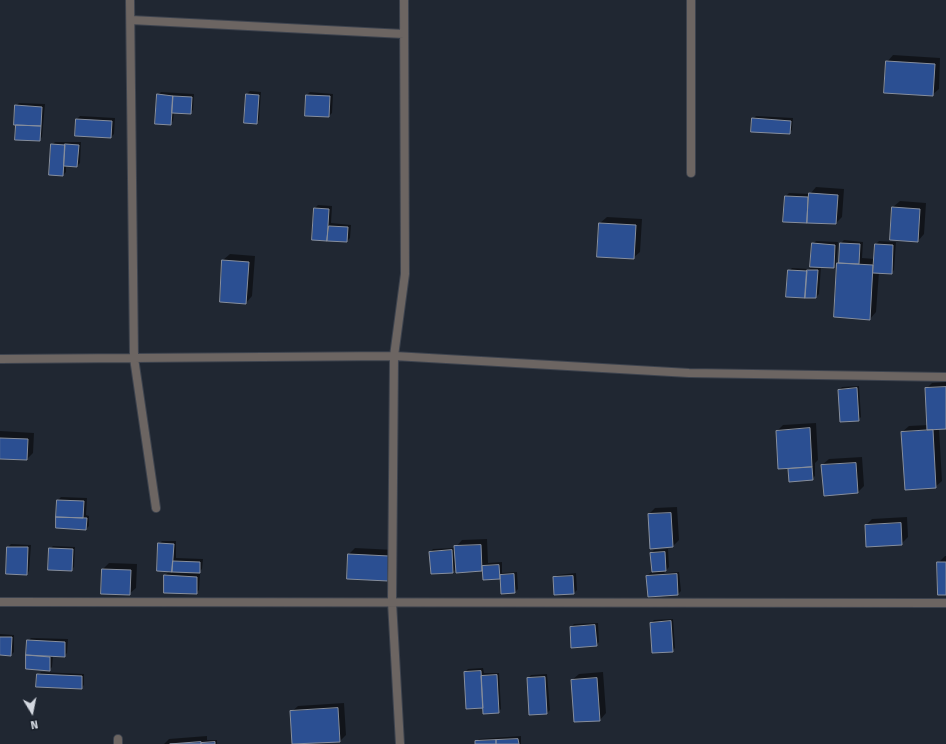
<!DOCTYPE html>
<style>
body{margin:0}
#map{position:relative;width:946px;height:744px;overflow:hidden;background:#202732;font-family:"Fira Sans",sans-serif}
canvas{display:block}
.north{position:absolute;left:12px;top:692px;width:40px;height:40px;-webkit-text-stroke:3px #171d28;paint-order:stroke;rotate:170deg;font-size:11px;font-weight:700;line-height:16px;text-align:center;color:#d3d8e0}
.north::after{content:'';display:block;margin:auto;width:14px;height:18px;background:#d3d8e0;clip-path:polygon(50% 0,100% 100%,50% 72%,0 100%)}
</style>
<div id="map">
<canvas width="946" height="744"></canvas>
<div class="north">N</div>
</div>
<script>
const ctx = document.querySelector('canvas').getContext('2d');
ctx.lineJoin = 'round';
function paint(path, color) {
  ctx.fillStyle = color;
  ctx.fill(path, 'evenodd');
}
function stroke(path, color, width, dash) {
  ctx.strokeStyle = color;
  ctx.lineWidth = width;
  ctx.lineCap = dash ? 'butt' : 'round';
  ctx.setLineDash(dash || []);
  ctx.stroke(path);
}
paint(new Path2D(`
 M893,55L940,58L939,89L932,95L887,62Z
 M250,91L261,92L259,120L256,123L247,94Z
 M161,92L194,94L193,110L190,113L174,112L173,121L170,124L158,95Z
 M310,92L333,94L332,113L329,116L307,95Z
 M19,103L45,104L42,137L39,140L17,124L16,106Z
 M80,116L115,118L114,134L111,137L77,119Z
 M756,116L793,118L792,130L789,133L753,119Z
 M55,142H81L80,163L77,166L66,165V172L63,175L52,145Z
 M816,187L844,189L842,217L836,223L784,221L786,196L789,193L810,194Z
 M900,201L926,203L924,234L918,241L893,207Z
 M318,205L332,206L331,223L351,225L350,238L347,241L313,239L315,208Z
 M607,217L642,219L640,252L633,258L600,223Z
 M844,240L863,242L862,258L875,259L876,244L879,241L896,242L894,270L891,273L879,272L876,312L870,319L838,263L840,261L841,243Z
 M816,241L838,242L836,264L833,267H821L819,294L816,297L787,296L789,271L792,268L809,269L811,267L813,244Z
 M230,254L255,256L252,296L246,303L223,260Z
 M946,382V428L939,429L942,481L935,487L902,432L909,426L928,425L926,389L932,383Z
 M859,386L861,417L858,420L839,390L842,387Z
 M816,423L818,460L815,463V476L812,479L790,480L789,468L777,431L783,425Z
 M0,431L34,433L33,453L27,459L0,458Z
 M862,457L864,486L858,492L824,494L822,465L829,459Z
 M61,497L87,498L86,515L89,516V526L86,529L57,527L58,500Z
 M677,507L679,540L673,546L649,514L655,508Z
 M907,517L908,537L901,544L866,525L872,519Z
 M487,539L488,563L502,562V573L517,572L518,589L515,592L501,578L484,579L483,569L482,570L457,568L453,572L430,552L433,549L455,548L462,540Z
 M162,541H176V558L203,559L202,569L199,572L180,571V573L200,574L199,590L196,593L165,575L170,571L159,544Z
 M11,544L31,545L29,571L27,574L7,573L8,547Z
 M53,546L75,547L74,567L71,570L50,549Z
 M355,548L395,550L394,574L388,580L349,554Z
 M668,549L669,567L664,573L679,572L681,591L678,594L647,576L650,573H653L651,553L654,550Z
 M945,556H946V594L938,563Z
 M109,563L137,564L136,588L129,594L103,569Z
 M576,573L577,590L574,593L554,578L557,575Z
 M673,619L675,648L672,651L651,623L654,620Z
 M598,623L599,642L596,645L571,627L574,624Z
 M0,634L14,635V652L11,655L0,654Z
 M31,638L68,639L67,653L64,656H53L52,667L49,670L27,668L28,641Z
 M483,668L484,673H499L501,709L498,712L484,707L465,672L468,669Z
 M41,672L84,674V685L81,688L38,675Z
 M603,672L606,713L600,720L572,680L579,674Z
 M547,674L550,710L547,713L528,678L531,675Z
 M344,703L346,735L340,741L293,744L291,712L298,706Z
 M207,736V740H217V744H164L169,739Z
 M521,736V744H476V742L479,739Z`), '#0007');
const building = new Path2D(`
 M886,61L935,64L933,96L884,93Z
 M157,94L173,96L171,125L155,124Z
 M246,94L259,95L257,124L244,123Z
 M306,95L330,96L329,117L305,116Z
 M173,96L192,97L191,114L172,113Z
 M15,105L42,107L41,126L14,125Z
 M752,118L791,121L790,134L751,132Z
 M76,119L112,121L111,138L75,136Z
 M16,125L41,126L40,141L15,140Z
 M51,144L65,145L63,176L49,175Z
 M65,144L79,145L77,167L64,166Z
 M809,193L838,195L836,224L807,223Z
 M785,196L808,197L807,223L783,222Z
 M892,207L920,209L918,242L890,240Z
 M314,208L329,209L327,241L312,240Z
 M599,223L636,225L634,259L597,257Z
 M329,226L348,227L347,242L327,241Z
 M812,243L835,245L834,268L810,267Z
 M840,243L860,244L859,264L839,263Z
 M875,244L893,245L892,274L873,273Z
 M222,260L249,262L246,304L220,302Z
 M837,263L873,265L870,320L834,317Z
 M788,270L807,271L805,298L786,297Z
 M807,270H818L816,298H805Z
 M946,387V429L927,430L925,388Z
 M857,388L859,421L840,422L838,390Z
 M810,428L812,467L778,469L776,431Z
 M933,430L936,488L905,490L901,432Z
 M0,438L28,439L27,460L0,459Z
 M856,463L858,493L824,496L821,465Z
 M812,467L813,480L789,482L788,469Z
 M57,500L84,501L83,518L56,517Z
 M671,513L673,547L650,549L648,514Z
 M56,517L87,518L86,530L56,528Z
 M901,523L902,545L866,547L865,525Z
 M158,543L174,544L172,572L157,571Z
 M481,545L482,571L456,573L454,546Z
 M7,547H28L27,575L6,574Z
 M49,548L73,549L72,571L48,570Z
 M452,550L453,573L431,574L429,552Z
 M665,552L666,571L652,572L650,553Z
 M348,554L389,556L388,581L347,579Z
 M173,561L200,562V573L172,572Z
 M937,562H946V595H938Z
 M499,565L500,579L483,580L482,566Z
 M102,569L131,570L130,595L101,594Z
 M514,574L515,593L501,594L500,575Z
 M677,574L678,595L648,597L646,576Z
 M164,575L197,577V594L164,593Z
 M573,576L574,594L554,595L553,577Z
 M671,621L673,652L652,653L650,623Z
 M595,625L597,646L571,648L570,627Z
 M0,637H12L11,656L0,655Z
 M27,640L65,642V657L26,655Z
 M26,655L50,657V671L26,669Z
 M481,671L483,708L466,709L464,672Z
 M37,674L82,676V689L36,687Z
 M497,675L499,713L483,714L481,676Z
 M545,677L547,714L529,715L527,678Z
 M597,678L600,721L574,722L571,680Z
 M338,708L340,742L292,744L290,711Z
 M518,739L519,744H496V740Z
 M496,740V744H475V741Z
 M201,742V744H170Z
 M215,742V744H201V743Z`);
paint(building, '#2b4f92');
stroke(building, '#868e9d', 1);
const minor = new Path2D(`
 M130,0L134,358L156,508
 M131,20L404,34
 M691,173V0
 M0,359L394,356L689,373L946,377
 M0,602L946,603
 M118,744V739
 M400,744L392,602L394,356L405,274L404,0`);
stroke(minor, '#3d434e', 10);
stroke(minor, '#6c6562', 8);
</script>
